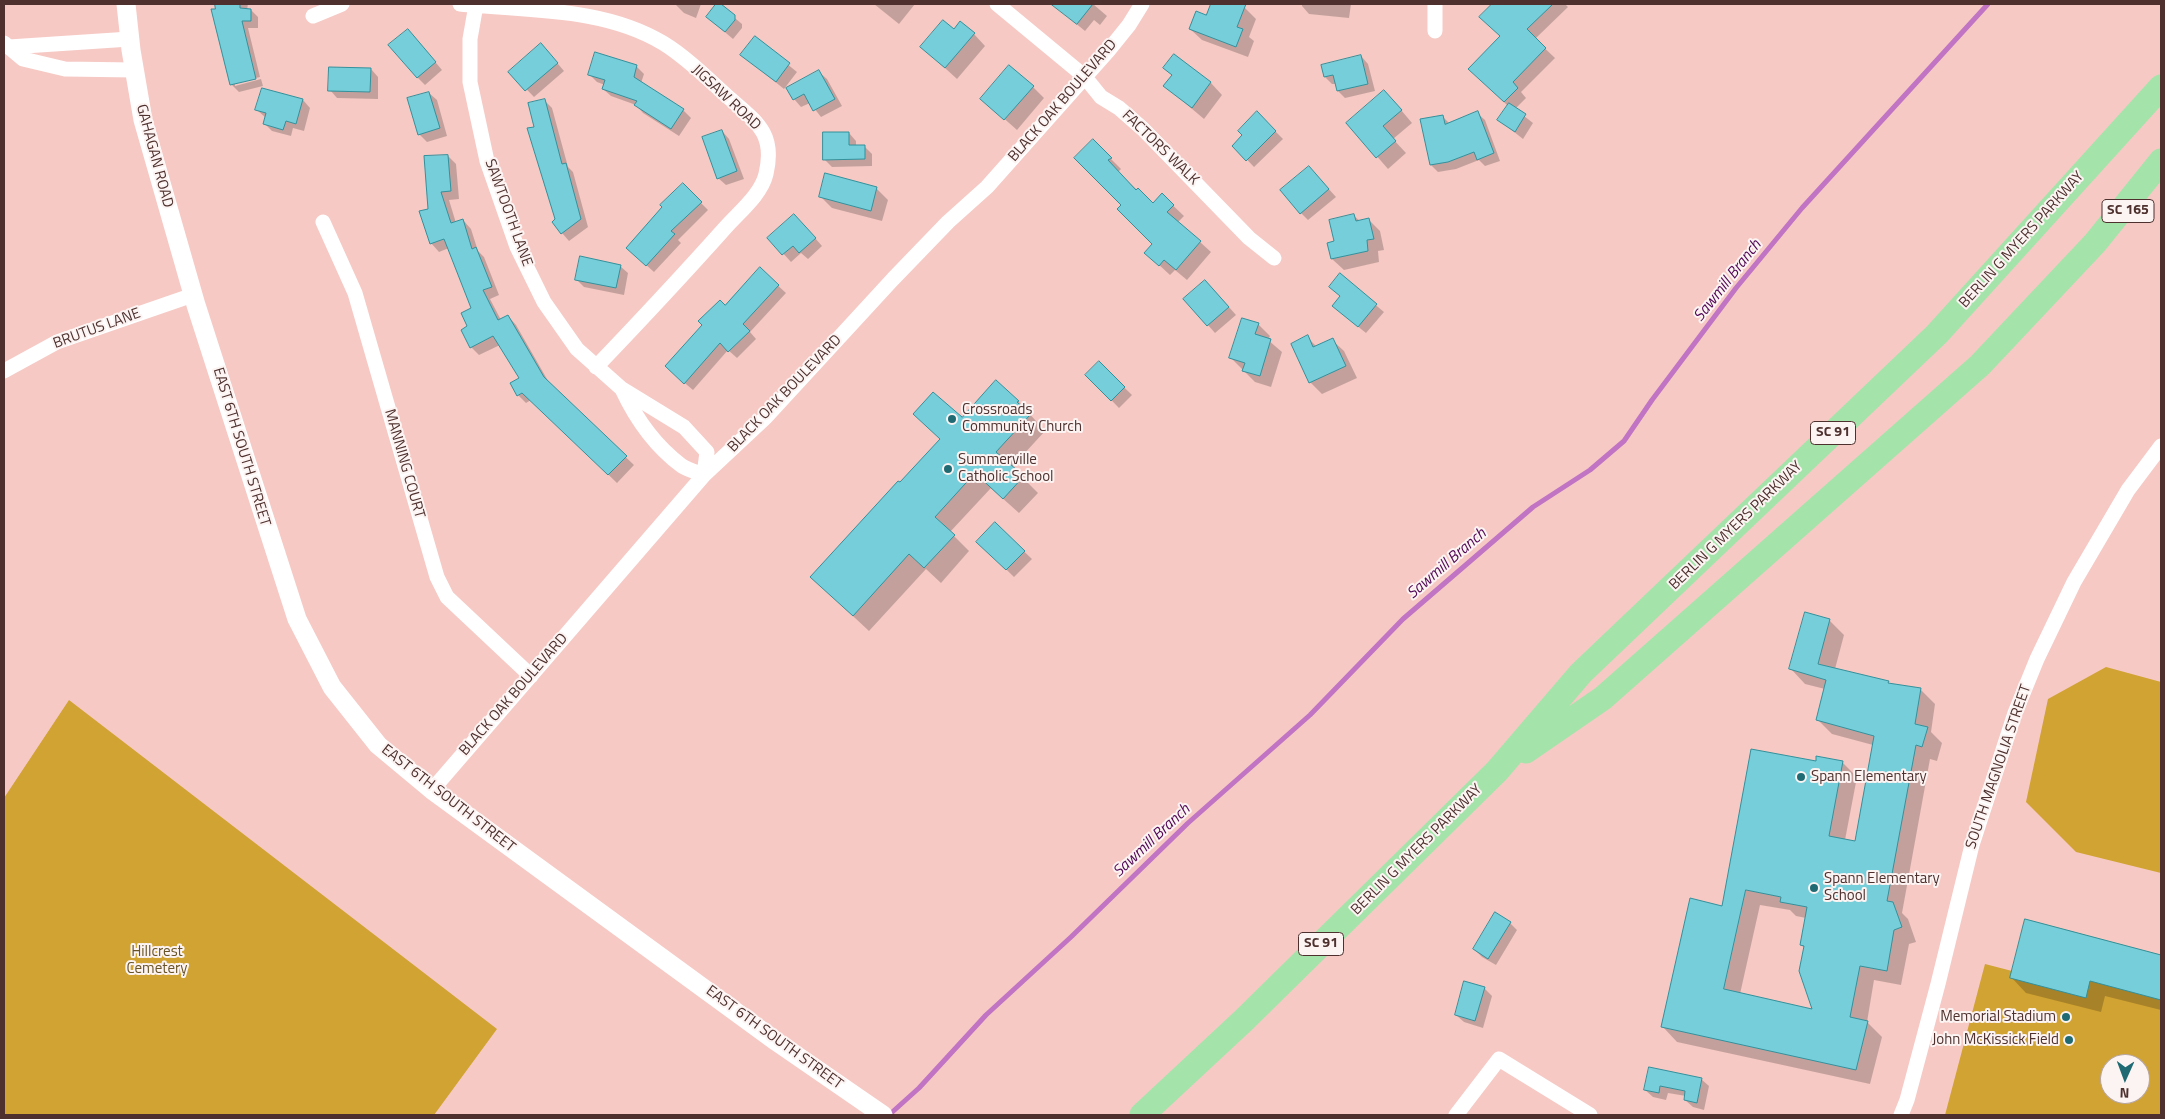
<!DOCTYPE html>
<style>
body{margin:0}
#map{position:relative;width:2165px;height:1119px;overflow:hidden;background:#f6c9c4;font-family:"Titillium Web",sans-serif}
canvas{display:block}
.frame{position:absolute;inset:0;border:5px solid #4e312e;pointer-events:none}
.north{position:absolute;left:2100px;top:1054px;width:50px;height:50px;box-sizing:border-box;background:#fcf4f3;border:1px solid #b6a6a4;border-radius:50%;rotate:182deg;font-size:14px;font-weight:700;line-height:20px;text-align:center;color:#4e312e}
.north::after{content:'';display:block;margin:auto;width:18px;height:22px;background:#1f6a73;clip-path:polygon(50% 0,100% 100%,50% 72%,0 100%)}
</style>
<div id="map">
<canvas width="2165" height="1119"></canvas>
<div class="frame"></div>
<div class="north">N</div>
</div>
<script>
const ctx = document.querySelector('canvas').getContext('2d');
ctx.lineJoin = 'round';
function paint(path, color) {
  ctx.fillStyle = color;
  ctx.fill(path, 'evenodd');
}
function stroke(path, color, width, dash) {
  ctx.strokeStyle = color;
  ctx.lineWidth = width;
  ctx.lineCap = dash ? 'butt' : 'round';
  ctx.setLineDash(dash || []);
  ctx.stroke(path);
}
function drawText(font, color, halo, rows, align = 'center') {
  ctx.font = font + ' "Titillium Web",sans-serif';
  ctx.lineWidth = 4;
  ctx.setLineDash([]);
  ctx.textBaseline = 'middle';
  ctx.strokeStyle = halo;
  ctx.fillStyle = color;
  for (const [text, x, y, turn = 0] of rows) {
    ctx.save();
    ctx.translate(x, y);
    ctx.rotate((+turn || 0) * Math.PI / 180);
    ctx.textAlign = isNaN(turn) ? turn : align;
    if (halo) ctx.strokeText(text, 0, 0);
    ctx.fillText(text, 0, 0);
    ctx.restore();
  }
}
paint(new Path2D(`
 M2106,667L2161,682V873L2076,852L2026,802L2048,699Z
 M69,700L497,1029L434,1115H4V798Z
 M2025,919L2161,955V1115H1945L1985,964L2012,971ZM2110,1064H2140V1094H2110Z`), '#d1a332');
paint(new Path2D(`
 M217,4H248L247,10H251L258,17V28H248L260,77L235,83V86L261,79L263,86L239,92L232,85L213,10H217Z
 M675,4H701L696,18L684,13Z
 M718,4L742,24V28L733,39L707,17Z
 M874,4H915L899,24Z
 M1052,4H1093L1107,16L1100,25L1094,20L1085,31Z
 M1212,4H1235L1244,7L1256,19L1249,37L1254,41L1248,57L1202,40L1190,29L1207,17Z
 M1302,4H1351L1349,18L1309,14L1302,6Z
 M1494,4H1565L1568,7L1535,39L1555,58L1521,92L1526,98L1515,109L1533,123L1523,139L1499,120L1508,106L1479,78L1501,36L1481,17Z
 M954,31L974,34L985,46L957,79L922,47Z
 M415,38L442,70L425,85L417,77Z
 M755,38L797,72L784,89L742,55Z
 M548,52L564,71L534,97L510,72Z
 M1174,56L1211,83L1222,95L1204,119L1165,86L1173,76L1164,68Z
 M1361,56L1368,64L1375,91L1345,98L1338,91L1336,84H1332L1325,77Z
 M636,66L644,74L641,83L683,110L691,118L679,136L643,113L636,105L611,96L603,89L605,85L597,82L590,75Z
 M371,69L378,77V99L337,98L330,90Z
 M819,72L827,79L842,106L821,117L810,103L801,107L794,99Z
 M1033,87L1044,98L1017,130L982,99Z
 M263,89L303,100L310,108L304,131L293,128L291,136L272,131L265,124L266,118L257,110Z
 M429,93L437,100L447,136L427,142L419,134Z
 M544,100L552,108L568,167L573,172L588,227L569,241L562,233L556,220L536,127Z
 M1396,104L1412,123L1393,139L1406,153L1388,169L1348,123Z
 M1257,113L1283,139L1254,167L1234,146L1244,136Z
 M1477,113L1485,120L1500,161L1485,166L1479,160L1456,169L1438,172L1431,165L1422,120L1442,116L1450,124Z
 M722,131L729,139L744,179L726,185L718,178Z
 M849,133L856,141V146H864L872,154V166L832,167L824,159Z
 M1093,141L1121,169L1118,172L1153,205L1162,195L1184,216L1178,222L1211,252L1187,280L1175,270L1170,275L1157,263L1154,244L1122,205Z
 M448,156L456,164L459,199L449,200L456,223L463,220L471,229L478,251L484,257L499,295L490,299L501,320L508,316L516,325L551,386L634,465L617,483L531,400L526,403L518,395L520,379L500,345L479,355L471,347L469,327L473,309L449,248L439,252L431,243L430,209Z
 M1309,167L1336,197L1308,220L1301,213Z
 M683,185L708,210L678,240L681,243L654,272L635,255Z
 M876,188L888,200L882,221L832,208L820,196Z
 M1354,216L1360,221L1368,219L1380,231L1384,250L1378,251L1379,262L1344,270L1332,259L1328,244L1336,242Z
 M802,223L822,246L808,259L801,253L791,262L769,238Z
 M620,266L628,273L624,295L584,287L576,279Z
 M760,269L786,293L750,332L756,339L737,358L728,350L693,390L674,374L703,325L725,307Z
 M1340,275L1384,312L1366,333L1341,313Z
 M1213,289L1236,315L1215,333L1185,299Z
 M1258,324L1270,336L1268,340L1282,352L1271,387L1255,382L1230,357Z
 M1307,337L1317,347L1332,340L1344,351L1357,378L1322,394L1310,382Z
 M1099,363L1132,395L1119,408L1087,375Z
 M1018,401L1045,431L1012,467L1038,493L1019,513L991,488L950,532L969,551L941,583L926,569L869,631L811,577L962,419Z
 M995,524L1032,559L1014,577L978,542Z
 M1830,621L1844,635L1835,669L1888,682L1890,685L1920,689L1935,704L1931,732L1942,743L1937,761L1930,759L1902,913L1908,919L1916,942L1909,944L1901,985L1874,980L1867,1022L1882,1037L1870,1084L1677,1042L1663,1027L1723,907L1817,762H1842L1857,777L1845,840L1856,842L1873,745L1832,734L1817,719L1825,689L1805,684L1791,669ZM1760,905L1790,910L1796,916L1806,918L1801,945L1805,948L1814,1011L1740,994Z
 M2026,920L2161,956V1010L2105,996L2101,1012L2026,993L2011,977Z
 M1510,923L1517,930L1496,965L1482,957L1474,949Z
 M1484,988L1492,996L1483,1028L1464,1022L1456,1015Z
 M1650,1068L1701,1079L1709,1086L1704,1110L1693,1107L1685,1100L1686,1096L1668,1093L1666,1100L1653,1097L1645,1090Z`), '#0003');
stroke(new Path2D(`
 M889,1115L919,1088L986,1015L1071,937L1188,823L1310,715L1403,619L1533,507L1590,470L1624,441L1652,400L1736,288L1802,208L1988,4`), '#c074c3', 5);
const building = new Path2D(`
 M215,4H240V8L251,9V21H242L256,79L230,85L211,9H215Z
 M716,4H721L735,15V20L725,32L706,17Z
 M1051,4H1093L1077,24Z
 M1211,4H1246L1237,27L1243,29L1236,47L1189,29L1196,11L1206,15Z
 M1492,4H1553L1527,29L1546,48L1513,82L1518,88L1504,102L1468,69L1500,36L1479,17Z
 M943,20L954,29L960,21L975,33L945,68L920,47Z
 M408,29L436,62L417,78L388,45Z
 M755,36L790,63L776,82L740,55Z
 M541,43L558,63L525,91L508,72Z
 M595,52L637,65L634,77L684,109L671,129L634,105L637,101L602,89L605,80L588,75Z
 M1174,54L1211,82L1192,108L1163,86L1172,75L1163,68Z
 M1361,55L1368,84L1337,91L1333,75L1324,77L1321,65Z
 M1009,65L1034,86L1004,120L980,99Z
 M329,67L371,68L370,92L328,91Z
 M819,70L835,99L813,111L804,94L793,100L786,88Z
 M262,88L303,99L296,124L286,121L283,130L263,124L266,113L255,110Z
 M1384,90L1402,110L1383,126L1396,141L1376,158L1346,123Z
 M429,92L440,128L418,135L407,98Z
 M545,99L562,164L566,163L581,219L561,234L552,222L555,219L527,128L534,127L528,103Z
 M1509,103L1526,114L1515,132L1497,120Z
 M1257,111L1276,131L1246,161L1232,146L1242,135L1238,131Z
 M1478,111L1494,153L1477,160L1474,152L1448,162L1430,165L1420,119L1443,115L1445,124Z
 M722,130L737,171L717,179L702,137Z
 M823,132H849V145H865V159L823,160Z
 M1093,139L1112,158L1108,160L1136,190L1138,188L1153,203L1162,193L1174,205L1167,212L1201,241L1176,270L1164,260L1159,266L1144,253L1152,244L1117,209L1121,205L1074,158Z
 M448,155L451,191L441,192L451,223L463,219L472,249L476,247L492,287L483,290L498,320L508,315L544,377L627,456L608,475L522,393L517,396L510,383L519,378L493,336L470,348L461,330L467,326L461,313L471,308L444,239L430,244L419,211L428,209L424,156Z
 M1309,166L1329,189L1300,214L1280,190Z
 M825,173L877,187L871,211L819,197Z
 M683,183L702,202L671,231L675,234L646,266L626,248L662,207L660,205Z
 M794,214L816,238L799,253L793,246L782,255L767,238Z
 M1354,214L1356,221L1369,218L1374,239L1367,240L1368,251L1331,259L1327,243L1334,241L1329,220Z
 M580,256L621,265L616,288L575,280Z
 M760,267L779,285L743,324L750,331L728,352L720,343L684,384L665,366L702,325L698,321L720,300L725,305Z
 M1340,273L1377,304L1358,327L1332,306L1340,296L1329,287Z
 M1205,280L1229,307L1207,326L1183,299Z
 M1242,318L1259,323L1255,334L1271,339L1260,376L1242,371L1245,363L1229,358Z
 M1308,335L1313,347L1333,338L1346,366L1309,383L1291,344Z
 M1099,361L1125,387L1111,401L1085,375Z
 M996,380L1019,401L1017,402L1030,415L996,452L1024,476L1003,499L975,473L935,517L955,535L924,568L909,554L853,616L810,577L898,481L900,482L940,439L913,414L933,392L962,417Z
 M995,522L1025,551L1006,570L976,542Z
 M1805,612L1830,619L1818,664L1889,681L1888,683L1921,688L1915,724L1928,727L1922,747L1916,745L1887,901L1893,902L1902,927L1894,930L1887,971L1860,966L1850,1017L1868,1021L1856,1070L1661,1027L1690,898L1722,906L1751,749L1816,761V756L1843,761L1829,836L1855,841L1874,736L1816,720L1826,680L1789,669ZM1746,890L1781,897L1780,902L1807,907L1800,945L1804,946L1799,971L1812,1009L1724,989Z
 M1495,912L1511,922L1488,959L1473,949Z
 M2025,919L2161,955V1000L2090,981L2086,998L2010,978Z
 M1464,981L1485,987L1475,1021L1455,1015Z
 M1649,1067L1702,1078L1697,1103L1684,1100L1685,1091L1660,1086L1659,1093L1644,1090Z`);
paint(building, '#75ced9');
stroke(building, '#33909b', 1);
stroke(new Path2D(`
 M460,4C528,11 603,7 663,43C686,57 707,78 727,96C755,121 776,132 766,174C761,195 739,212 725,228C683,275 640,321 596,367
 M997,4L1084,76L1101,97L1119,108L1143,129L1249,238L1274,258
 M476,5L470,39V82L487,161L517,247L544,302L577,349L622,389
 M313,16L342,4
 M1435,31V4
 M4,43L23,59L65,69L134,70
 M9,47L130,39
 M323,222L355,293L437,577L447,597L531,676
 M4,371L57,342L193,295
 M622,389L684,427L707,452L704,475C697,472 688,470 682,466C655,446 636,419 622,389Z
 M432,790L704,475L766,417L893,279L948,222L987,187L1108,51L1129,25L1142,4
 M1456,1115L1499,1059L1590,1115
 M1901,1115L1907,1100L1938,984L1972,845L2015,713L2037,659L2074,582L2128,490L2161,446`), '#fff', 15);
stroke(new Path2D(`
 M126,4L131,50L143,120L196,305L297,619L332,687L378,745L432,790L777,1042L883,1115`), '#fff', 19);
stroke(new Path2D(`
 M1526,751L1603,698L1980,365L2095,243L2161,161
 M1142,1115L1244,1020L1497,771L1581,673L1937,334L2161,87`), '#a4e4aa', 25);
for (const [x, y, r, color] of [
 [952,419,5,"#1f6a73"],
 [948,469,5,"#1f6a73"],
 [1801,777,5,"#1f6a73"],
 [1814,888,5,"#1f6a73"],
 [2066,1017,5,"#1f6a73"],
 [2069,1040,5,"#1f6a73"]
]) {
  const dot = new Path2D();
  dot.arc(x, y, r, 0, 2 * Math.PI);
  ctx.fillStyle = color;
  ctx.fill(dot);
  stroke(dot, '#fcf4f3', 2);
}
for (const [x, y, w] of [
 [2128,211,52],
 [1833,433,45],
 [1321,944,45]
]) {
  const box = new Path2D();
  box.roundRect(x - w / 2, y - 11.5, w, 23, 4);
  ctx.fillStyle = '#fcf4f3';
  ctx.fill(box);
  stroke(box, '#4e312e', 1);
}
drawText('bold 14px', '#4e312e', null, [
 ["SC 165",2128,211],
 ["SC 91",1833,433],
 ["SC 91",1321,944]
]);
drawText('15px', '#4e312e', '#fcf4f3', [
 ["JIGSAW ROAD",726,98,43],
 ["BLACK OAK BOULEVARD",1063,101,-49],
 ["FACTORS WALK",1160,148,44],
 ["GAHAGAN ROAD",154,156,75],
 ["SAWTOOTH LANE",508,213,70],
 ["BERLIN G MYERS PARKWAY",2022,240,-48],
 ["BRUTUS LANE",97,329,-20],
 ["BLACK OAK BOULEVARD",785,394,-46],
 ["EAST 6TH SOUTH STREET",241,447,73],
 ["MANNING COURT",404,464,74],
 ["BERLIN G MYERS PARKWAY",1736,526,-44],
 ["BLACK OAK BOULEVARD",514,695,-49],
 ["SOUTH MAGNOLIA STREET",1999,767,-71],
 ["EAST 6TH SOUTH STREET",448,799,38],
 ["BERLIN G MYERS PARKWAY",1417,850,-45],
 ["EAST 6TH SOUTH STREET",774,1038,36]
]);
drawText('15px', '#4e312e', '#fcf4f3', [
 ["Crossroads",962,410],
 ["Community Church",962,427],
 ["Summerville",958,460],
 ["Catholic School",958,477],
 ["Spann Elementary",1811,777],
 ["Spann Elementary",1824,879],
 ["School",1824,896],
 ["Memorial Stadium",2056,1017,"right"],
 ["John McKissick Field",2059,1040,"right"]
], 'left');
drawText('15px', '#685326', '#fcf4f3', [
 ["Hillcrest",157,952],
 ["Cemetery",157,969]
]);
drawText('italic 16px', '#510755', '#fcf4f3', [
 ["Sawmill Branch",1728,281,-52],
 ["Sawmill Branch",1447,564,-41],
 ["Sawmill Branch",1152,841,-43]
]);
</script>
